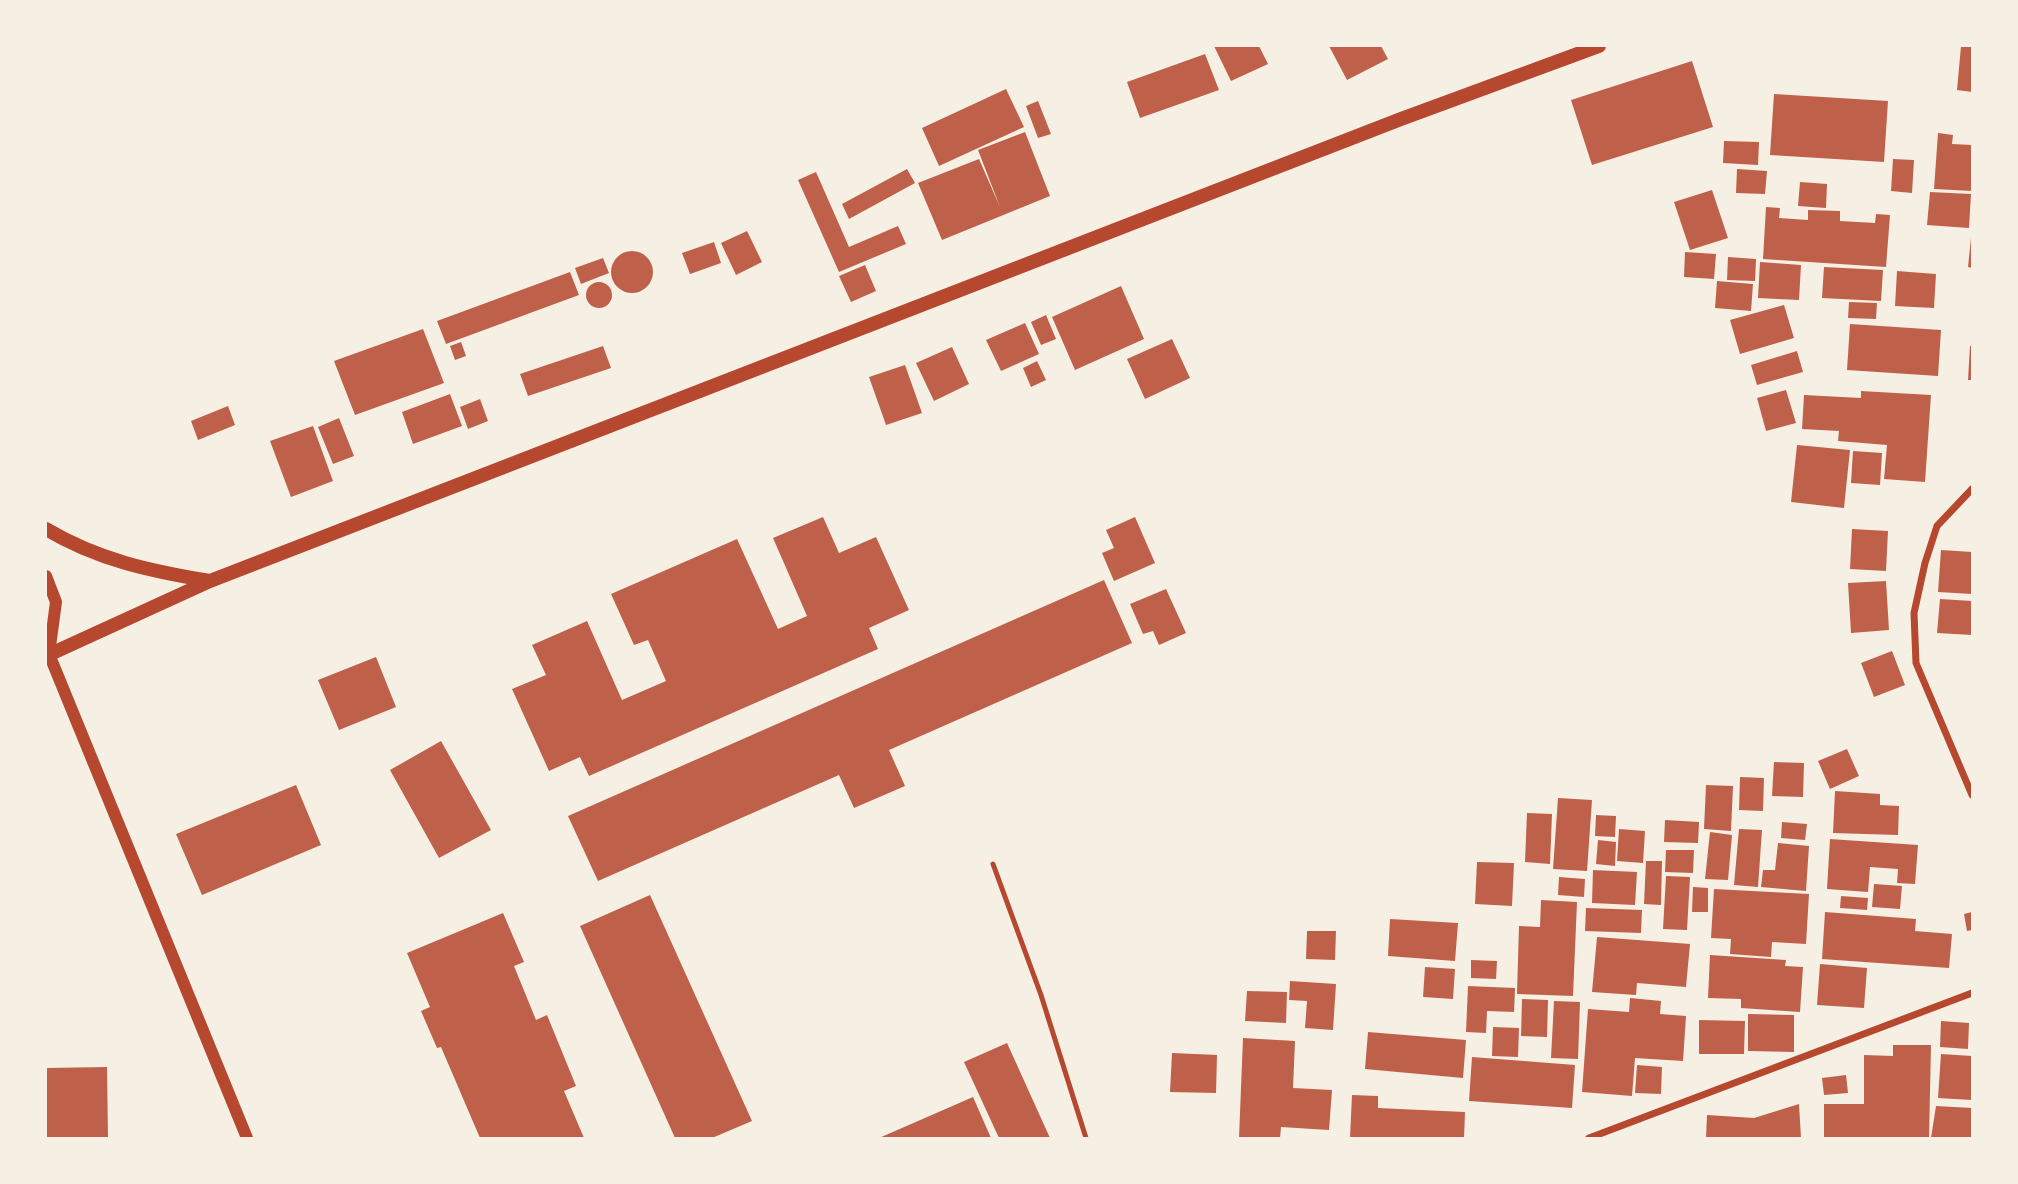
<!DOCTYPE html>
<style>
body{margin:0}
#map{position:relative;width:2018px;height:1184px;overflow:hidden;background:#f6efe4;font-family:"Exo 2",sans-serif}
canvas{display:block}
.frame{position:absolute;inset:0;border:47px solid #f6efe4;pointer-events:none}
</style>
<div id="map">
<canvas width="2018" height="1184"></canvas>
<div class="frame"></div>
</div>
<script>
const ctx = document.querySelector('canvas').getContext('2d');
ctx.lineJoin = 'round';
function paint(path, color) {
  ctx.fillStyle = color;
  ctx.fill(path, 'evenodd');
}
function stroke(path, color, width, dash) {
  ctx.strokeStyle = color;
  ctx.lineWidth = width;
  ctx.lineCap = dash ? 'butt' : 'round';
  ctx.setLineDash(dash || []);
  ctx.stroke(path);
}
paint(new Path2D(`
 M1214,46H1259L1268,64L1231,81Z
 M1329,46H1381L1388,59L1347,80Z
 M1961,46H1972V92L1957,90Z
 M1205,54L1219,90L1140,118L1127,82Z
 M1692,61L1713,127L1592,165L1571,100Z
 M1006,89L1024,127L939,166L922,128Z
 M1774,94L1888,101L1884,162L1770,155Z
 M1038,101L1051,134L1038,138L1026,106Z
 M1025,132L1050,196L942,240L918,183L979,159L1000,207L978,150Z
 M1938,133L1953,135L1952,144L1972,145V191L1934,189Z
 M1724,141L1759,142L1758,165L1723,163Z
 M1893,159L1914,160L1912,193L1891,191Z
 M907,169L915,183L849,219L842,204Z
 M1737,169L1767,171L1765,194L1736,193Z
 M816,172L849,247L898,226L906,244L839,272L798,180Z
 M1800,182L1827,184L1826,208L1798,206Z
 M1712,190L1728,238L1690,250L1674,202Z
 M1930,192L1971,194L1969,228L1927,225Z
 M1766,207L1780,208L1779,218L1808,220V210L1840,211V221L1875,223L1876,214L1890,215L1886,267L1763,259Z
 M747,231L762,262L736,275L721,243Z
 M1971,238H1972V268L1968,267Z
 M714,242L721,263L690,274L682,253Z
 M611 272a21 21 0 1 1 42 0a21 21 0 1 1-42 0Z
 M1685,252L1716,254L1714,279L1684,277Z
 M1728,257L1756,259L1755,281L1727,280Z
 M603,258L609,273L581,284L575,268Z
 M1760,262L1801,265L1799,300L1758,298Z
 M865,265L876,291L851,302L839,276Z
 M1824,267L1883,270L1881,301L1822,298Z
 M1897,271L1936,274L1934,308L1895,306Z
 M570,272L579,295L446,344L437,321Z
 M1717,281L1753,284L1751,311L1715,308Z
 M586 295a13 13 0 1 1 26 0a13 13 0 1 1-26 0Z
 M1121,286L1144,339L1075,370L1052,317Z
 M1849,302L1877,303L1876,319L1848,318Z
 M1784,305L1794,338L1740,354L1730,320Z
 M1046,315L1056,339L1041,345L1031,322Z
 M1025,323L1039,354L1001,371L986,340Z
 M1850,324L1941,330L1938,376L1847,370Z
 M423,329L444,383L355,415L334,361Z
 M1172,339L1190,378L1145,399L1127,359Z
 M461,342L466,356L455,360L450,346Z
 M603,346L611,368L528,396L520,374Z
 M1970,346H1972V380H1968Z
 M952,347L969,384L934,401L916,363Z
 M1797,351L1803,372L1757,385L1751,365Z
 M1037,361L1046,380L1031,387L1023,368Z
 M905,365L922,413L886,425L869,377Z
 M1786,390L1796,423L1766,431L1757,398Z
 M1861,391L1931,395L1925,482L1884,479L1887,445L1838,441L1839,431L1802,429L1804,395L1861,398Z
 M450,394L462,426L413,444L402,412Z
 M480,399L488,421L468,429L460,407Z
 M228,406L235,425L198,440L191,421Z
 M339,418L354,456L333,464L318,427Z
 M313,426L333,481L291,497L270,441Z
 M1797,445L1850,450L1844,508L1791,502Z
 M1853,451L1882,453L1880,485L1851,483Z
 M823,517L839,553L876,537L909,610L869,628L878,649L589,776L580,757L549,771L512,689L546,675L532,645L587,621L622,700L666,681L648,640L634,645L611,594L737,539L778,629L807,616L773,538Z
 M1135,517L1155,563L1114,581L1102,553L1114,548L1106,530Z
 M1852,529L1888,531L1886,571L1850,569Z
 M1941,550L1972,552V594L1938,592Z
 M1104,580L1132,643L889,750L905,786L854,808L839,775L598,881L568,816Z
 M1886,581L1889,630L1851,633L1848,583Z
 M1166,589L1186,633L1159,645L1153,631L1143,634L1130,604Z
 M1940,599L1972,601V635L1937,633Z
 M1892,651L1905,685L1874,697L1861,663Z
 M376,657L396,707L339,730L318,680Z
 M441,741L491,830L439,858L390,770Z
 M1847,749L1859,776L1830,789L1818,761Z
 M1774,762L1804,763L1803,797L1772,796Z
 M1740,777L1764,778L1763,811L1739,810Z
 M296,785L321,845L202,895L176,834Z
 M1706,785L1733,786L1731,831L1704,829Z
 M1835,791L1880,794V805L1899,806L1898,835L1833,833Z
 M1558,798L1592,800L1587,871L1553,869Z
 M1527,813L1552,814L1550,864L1525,862Z
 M1596,815L1616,816L1615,837L1595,836Z
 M1665,820L1699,822L1698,843L1664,842Z
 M1782,822L1807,824L1805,840L1781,838Z
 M1619,829L1645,831L1643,863L1617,861Z
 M1739,829L1762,830L1758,887L1734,885Z
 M1710,832L1732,835L1728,880L1705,879Z
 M1830,839L1918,845L1915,884L1897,883L1898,869L1870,867L1868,892L1827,889Z
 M1598,840L1616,842L1615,866L1596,864Z
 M1778,843L1809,846L1806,891L1761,887L1763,870H1775Z
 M1666,850H1694L1693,873L1665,872Z
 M1646,861H1662L1661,905L1644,904Z
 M1477,862L1514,863L1512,906L1475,904Z
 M1593,870L1637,872L1635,905L1592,903Z
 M1666,876L1690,877L1687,930L1663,929Z
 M1559,877L1585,879L1584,897L1558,895Z
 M1874,884L1902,886L1900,909L1872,907Z
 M1693,887L1708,888V912H1692Z
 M1714,889L1809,894L1806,944L1772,942L1771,957L1730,954L1731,939L1711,938Z
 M650,895L752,1121L712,1138H675L580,926Z
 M1841,896L1868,898L1867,910L1840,908Z
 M1541,900L1577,902L1573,996L1517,994L1519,926L1540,927Z
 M1586,908L1642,910L1641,933L1585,931Z
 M1825,912L1916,919L1915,931L1952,934L1949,968L1822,959Z
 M1972,912V930L1967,931L1964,914Z
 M503,913L524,962L514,966L536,1020L547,1015L576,1086L564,1091L584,1138H480L441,1047L437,1048L421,1011L430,1007L407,953Z
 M1390,919L1458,923L1455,961L1388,956Z
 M1307,931H1336L1335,960L1306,959Z
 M1597,937L1690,944L1686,987L1637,983L1636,995L1592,992Z
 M1710,955L1786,960L1785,966L1803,967L1800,1012L1741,1008V999L1708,998Z
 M1471,960L1497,961L1496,979L1471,978Z
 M1820,964L1867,968L1864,1008L1817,1005Z
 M1425,967L1455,969L1453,999L1423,997Z
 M1290,981L1336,984L1333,1030L1305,1028L1307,1001L1289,1000Z
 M1468,986L1515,988L1514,1012L1487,1011L1486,1033L1466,1032Z
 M1247,991L1287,992L1286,1023L1245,1021Z
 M1630,998L1661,1001L1660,1014L1686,1016L1683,1061L1635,1058L1632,1096L1582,1092L1588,1009L1629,1012Z
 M1522,999L1548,1000L1547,1037L1521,1036Z
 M1554,1001L1580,1002L1578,1059L1551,1058Z
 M1748,1014L1794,1015V1052L1748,1051Z
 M1699,1020L1745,1021L1744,1054H1699Z
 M1941,1021L1969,1023L1968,1049L1940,1047Z
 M1493,1027L1519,1028L1518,1057L1492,1056Z
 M1368,1032L1466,1040L1463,1078L1365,1069Z
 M1243,1038L1295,1041L1293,1088L1332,1090L1329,1130L1281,1127L1280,1138H1239Z
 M1007,1043L1050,1138H999L964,1062Z
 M1893,1045H1931L1929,1138H1824V1104H1864V1055L1893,1056Z
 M1172,1053L1217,1055L1216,1093L1170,1092Z
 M1941,1054L1972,1056V1100L1938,1098Z
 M1472,1057L1575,1065L1572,1108L1469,1101Z
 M1637,1065L1662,1067L1661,1094L1635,1093Z
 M107,1067L108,1138H46V1068Z
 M1846,1075L1848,1093L1824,1095L1822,1078Z
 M1352,1095L1378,1096V1108L1465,1112L1464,1138H1350Z
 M973,1097L991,1138H879Z
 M1799,1104L1801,1138H1706L1707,1115L1754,1118Z
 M1936,1106L1972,1108V1138H1931Z`), '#bf614a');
stroke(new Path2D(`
 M993,864L1041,995L1086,1138`), '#b5482f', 5);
stroke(new Path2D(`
 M1972,489L1937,526L1925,563L1914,613L1916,663L1972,795
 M1589,1138L1972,993`), '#b5482f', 7);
stroke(new Path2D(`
 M46,576L56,602L49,654
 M46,651L49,654L247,1138`), '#b5482f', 12);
stroke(new Path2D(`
 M46,529C98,560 150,571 210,581
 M46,656L210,581L1401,119L1599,46`), '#b5482f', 14);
</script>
